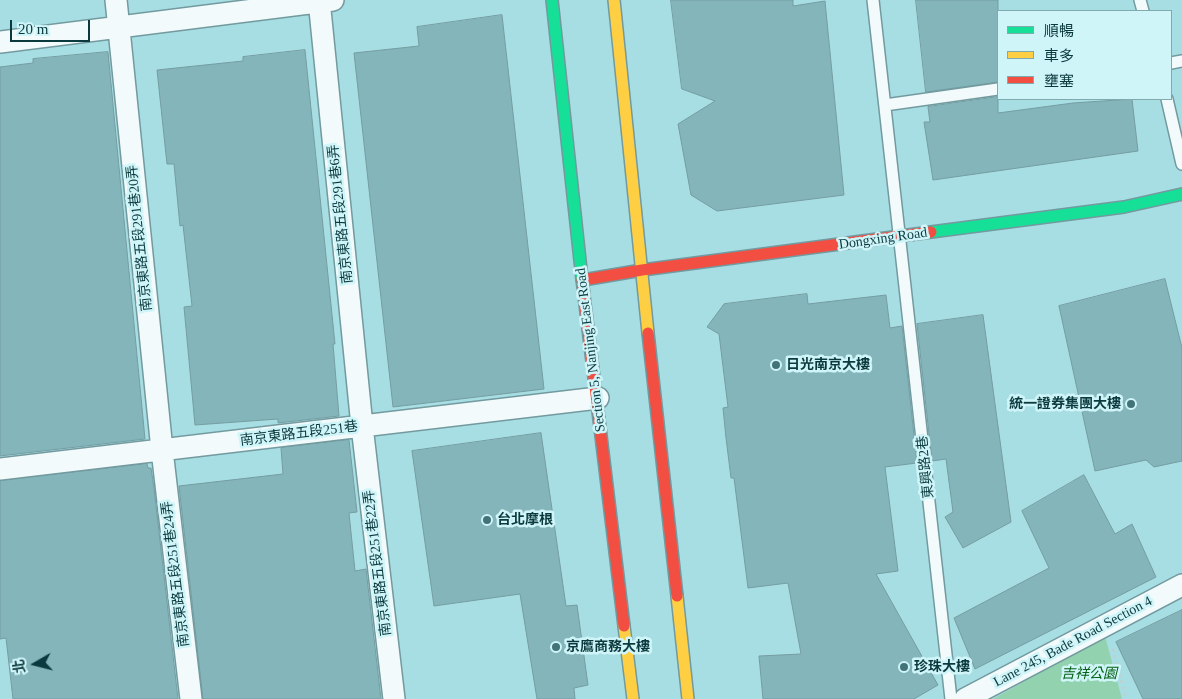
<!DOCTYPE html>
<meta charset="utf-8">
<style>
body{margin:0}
#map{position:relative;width:1182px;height:699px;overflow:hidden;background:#a7dee4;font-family:"Times New Roman","Noto Sans TC",serif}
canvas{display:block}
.legend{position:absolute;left:997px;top:10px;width:175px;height:90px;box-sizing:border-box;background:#d0f5f9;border:1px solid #81aaae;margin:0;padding:6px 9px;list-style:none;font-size:15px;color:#0b3a3e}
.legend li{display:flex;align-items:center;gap:10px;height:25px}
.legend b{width:25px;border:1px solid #81aaae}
.north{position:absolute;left:10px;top:639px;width:50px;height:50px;-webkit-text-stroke:4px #d0f5f9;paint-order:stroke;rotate:262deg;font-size:14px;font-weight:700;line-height:20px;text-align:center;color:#0b3a3e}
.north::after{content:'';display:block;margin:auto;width:18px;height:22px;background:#0b3a3e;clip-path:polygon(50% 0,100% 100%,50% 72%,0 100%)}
.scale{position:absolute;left:10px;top:20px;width:80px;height:22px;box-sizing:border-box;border:2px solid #0b3a3e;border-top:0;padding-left:6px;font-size:15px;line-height:18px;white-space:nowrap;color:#0b3a3e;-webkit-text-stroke:4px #d0f5f9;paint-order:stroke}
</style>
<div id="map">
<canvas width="1182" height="699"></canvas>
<ul class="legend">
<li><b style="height:6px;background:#16e098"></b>順暢</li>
<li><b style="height:6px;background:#ffcf43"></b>車多</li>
<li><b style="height:6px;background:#f24e42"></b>壅塞</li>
</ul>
<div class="north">北</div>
<div class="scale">20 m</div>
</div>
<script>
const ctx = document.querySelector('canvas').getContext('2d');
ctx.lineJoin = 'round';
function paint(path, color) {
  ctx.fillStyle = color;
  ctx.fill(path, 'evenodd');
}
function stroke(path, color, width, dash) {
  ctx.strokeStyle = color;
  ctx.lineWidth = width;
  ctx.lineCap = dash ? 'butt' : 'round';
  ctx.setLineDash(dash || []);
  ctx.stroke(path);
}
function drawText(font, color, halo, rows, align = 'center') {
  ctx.font = font + ' "Times New Roman","Noto Sans TC",serif';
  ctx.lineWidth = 5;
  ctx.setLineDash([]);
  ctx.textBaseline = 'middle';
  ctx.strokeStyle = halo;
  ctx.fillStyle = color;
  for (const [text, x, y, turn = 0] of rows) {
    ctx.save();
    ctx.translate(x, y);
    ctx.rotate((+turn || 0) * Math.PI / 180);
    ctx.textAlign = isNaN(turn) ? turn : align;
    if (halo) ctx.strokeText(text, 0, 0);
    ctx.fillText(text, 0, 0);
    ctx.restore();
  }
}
paint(new Path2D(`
 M1105,636L1122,699H993Z`), '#92d2ae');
const building = new Path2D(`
 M671,0H793V6L825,1L844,195L717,211L691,195L678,124L715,101L682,89Z
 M916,0H998V82L926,92Z
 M502,15L544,389L393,407L354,53L419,46L417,27Z
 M305,50L335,344H333L339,416L278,423V419L195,425L184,307L192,306L183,225L180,226L174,164H167L157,70L243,61V57Z
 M108,52L145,439L0,456V67L33,63V59Z
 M998,97V113L1073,103L1132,99L1138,151L933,180L924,122H930L928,107Z
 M1165,279L1182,348V461L1154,467L1146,460L1095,471L1059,306Z
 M807,294L808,304L886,295L890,328L902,326L917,463L885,467L898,571L876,574L938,685L914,699H763L759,656L801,654L788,583L748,588L734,478H731L726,438L723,408L728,407L719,334L707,327L724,304Z
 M983,315L1011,522L963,548L945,517L953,512L946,459L932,461L917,324Z
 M541,433L566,606L577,605L588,685L574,688L575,699H537L520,594L434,606L412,451Z
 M349,440L357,512L349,513L355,571L366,569L381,699H203L179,486L283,474L281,448Z
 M147,464L148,468H151L154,488L178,699H13L6,638L0,639V481Z
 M1084,475L1115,534L1132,524L1156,577L975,669L954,618L1049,568L1022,511Z
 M1182,610V699H1143L1116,642Z`);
paint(building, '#83b5ba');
stroke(building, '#759da1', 1);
const lane = new Path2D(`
 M873,0L951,699
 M1140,0L1143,11
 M1171,63L1182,61
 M1167,99L1182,164
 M885,105L998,89`);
const street = new Path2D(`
 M116,0L162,450L191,699
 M319,0L362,426L394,699
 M0,42L333,0
 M0,469L598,398
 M965,699L1182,585`);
const fast = new Path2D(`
 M552,0L582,279
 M931,232L1124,207L1182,194`);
const slow = new Path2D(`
 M614,0L648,333
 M677,596L688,699
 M624,626L633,699`);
const jam = new Path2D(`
 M582,279L624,626
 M583,280L642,270L931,232
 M648,333L677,596`);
stroke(lane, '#729a9f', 14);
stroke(street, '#729a9f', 24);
stroke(fast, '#729a9f', 14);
stroke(slow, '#729a9f', 14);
stroke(jam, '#729a9f', 14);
stroke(new Path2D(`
 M1113,649L1126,699`), '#bfd0d1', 3, [2.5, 4]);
stroke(lane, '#f2fafb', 11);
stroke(street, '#f2fafb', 21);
stroke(fast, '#16e098', 11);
stroke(slow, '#ffcf43', 11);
stroke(jam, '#f24e42', 11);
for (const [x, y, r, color] of [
 [776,365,5,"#427378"],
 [1131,404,5,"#427378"],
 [487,520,5,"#427378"],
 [556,647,5,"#427378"],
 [904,667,5,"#427378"]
]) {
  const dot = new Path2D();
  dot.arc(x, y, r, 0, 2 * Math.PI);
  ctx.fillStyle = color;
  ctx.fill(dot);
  stroke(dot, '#d0f5f9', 2);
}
drawText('14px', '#0b3a3e', '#d0f5f9', [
 ["南京東路五段291巷6弄",341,214,-96],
 ["南京東路五段291巷20弄",140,238,-96],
 ["Dongxing Road",883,239,-8],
 ["Section 5, Nanjing East Road",591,350,-97],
 ["南京東路五段251巷",299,434,-7],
 ["東興路2巷",926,467,-96],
 ["南京東路五段251巷22弄",378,563,-97],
 ["南京東路五段251巷24弄",176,574,-97],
 ["Lane 245, Bade Road Section 4",1073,642,-28]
]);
drawText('bold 14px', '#0b3a3e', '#d0f5f9', [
 ["日光南京大樓",786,365],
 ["統一證券集團大樓",1121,404,"right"],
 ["台北摩根",497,520],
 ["京鷹商務大樓",566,647],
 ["珍珠大樓",914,667]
], 'left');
drawText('italic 14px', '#056114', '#d0f5f9', [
 ["吉祥公園",1089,674]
]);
</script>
